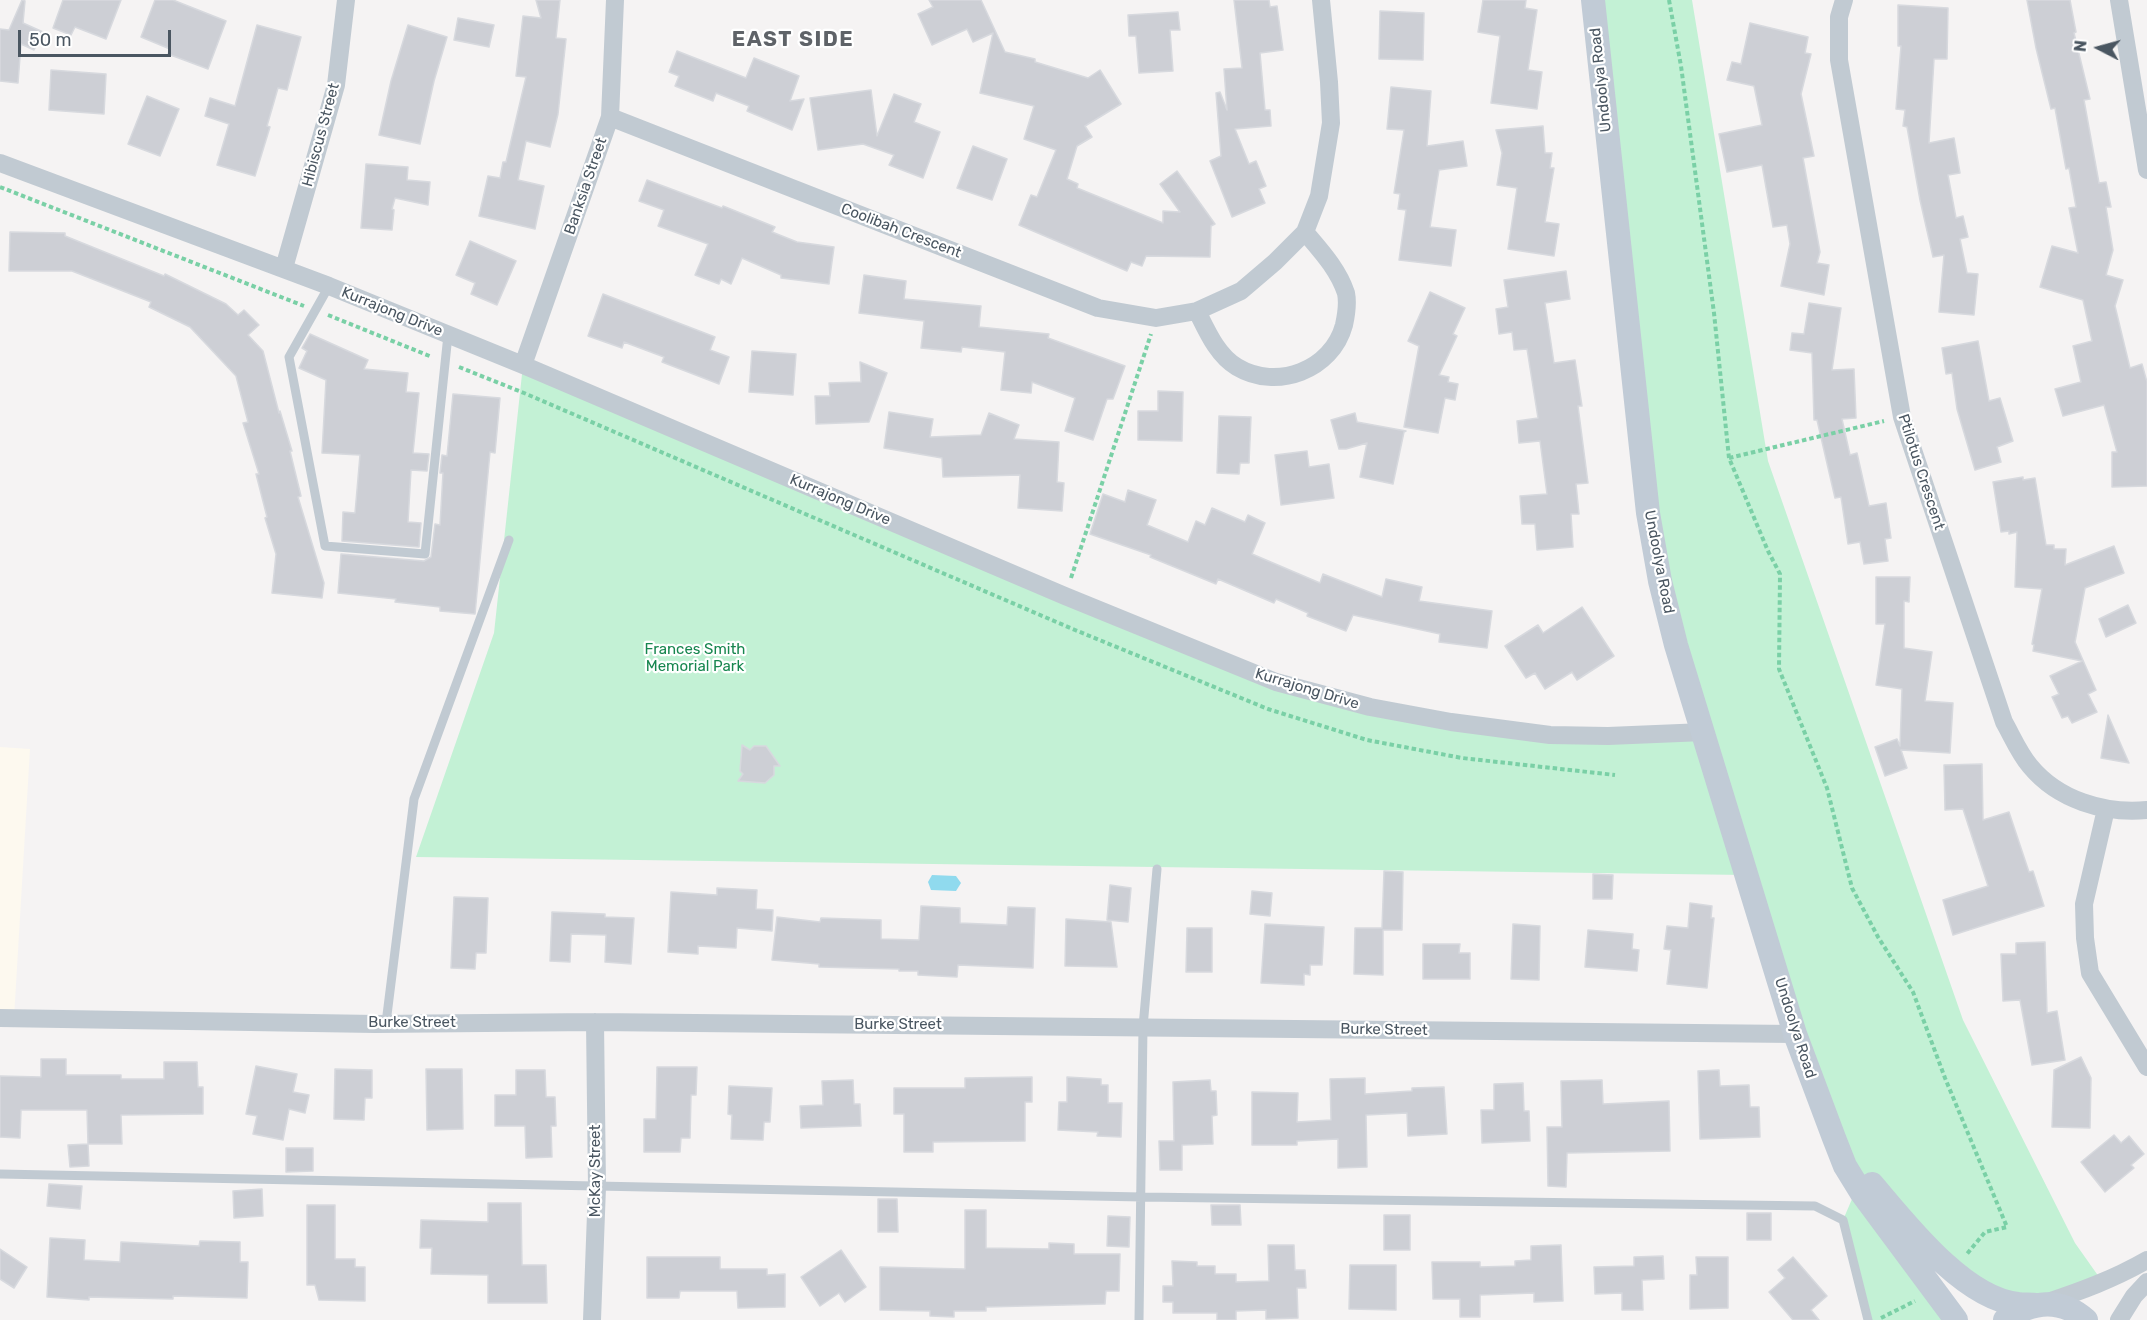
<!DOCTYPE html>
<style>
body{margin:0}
#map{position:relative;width:2147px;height:1320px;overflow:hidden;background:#f5f3f3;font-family:Rubik,sans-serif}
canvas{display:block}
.north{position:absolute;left:2069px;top:18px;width:60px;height:60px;-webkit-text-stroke:4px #fff;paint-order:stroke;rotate:276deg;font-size:16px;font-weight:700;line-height:24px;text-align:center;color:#4a5661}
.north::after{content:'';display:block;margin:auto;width:21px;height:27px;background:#4a5661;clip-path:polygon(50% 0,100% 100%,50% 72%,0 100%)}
.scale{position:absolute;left:18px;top:30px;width:153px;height:27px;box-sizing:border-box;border:3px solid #4a5661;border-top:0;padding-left:8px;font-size:18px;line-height:21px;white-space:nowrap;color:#4a5661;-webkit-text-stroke:4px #fff;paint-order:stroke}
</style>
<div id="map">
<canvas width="2147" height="1320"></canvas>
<div class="north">N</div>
<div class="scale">50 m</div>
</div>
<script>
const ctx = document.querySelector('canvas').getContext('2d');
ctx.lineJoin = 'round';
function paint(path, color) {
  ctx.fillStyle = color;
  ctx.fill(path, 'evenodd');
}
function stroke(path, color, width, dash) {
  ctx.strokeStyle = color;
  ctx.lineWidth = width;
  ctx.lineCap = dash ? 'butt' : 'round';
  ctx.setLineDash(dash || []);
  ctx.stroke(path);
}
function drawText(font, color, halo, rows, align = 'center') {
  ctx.font = font + ' Rubik,sans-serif';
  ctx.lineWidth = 4.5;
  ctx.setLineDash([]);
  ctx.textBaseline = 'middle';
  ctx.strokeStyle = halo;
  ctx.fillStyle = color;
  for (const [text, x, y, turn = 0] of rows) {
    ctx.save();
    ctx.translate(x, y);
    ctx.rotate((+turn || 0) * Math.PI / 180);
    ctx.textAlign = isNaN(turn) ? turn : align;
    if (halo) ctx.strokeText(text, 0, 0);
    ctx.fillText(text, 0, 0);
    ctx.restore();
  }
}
paint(new Path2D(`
 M0,747L30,749L14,1018H0Z`), '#fdf9ef');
paint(new Path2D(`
 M1593,0H1692L1768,461L1963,1020L2075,1243L2104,1284L2059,1305L1964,1280L1860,1171L1821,1104L1746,875L416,857L494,633L523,365L1276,682L1550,735L1703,732L1676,645Z
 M1855,1192L1950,1320H1868L1843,1220Z`), '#c3f1d5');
paint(new Path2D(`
 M932,875L956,876L961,883L956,891L931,890L928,882Z`), '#90daee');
const building = new Path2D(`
 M22,0L25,1L23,23L43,32L34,50L21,44L18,83L0,81V29L9,30Z
 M63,0H121L106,39L75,27L71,35L53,28Z
 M155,0H173L226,21L208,69L168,54L170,49L141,37Z
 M536,0H560L556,38L566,39L558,114L550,147L526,141L518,180L544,186L535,229L479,216L488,176L500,178L503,162H506L526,77L516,76L523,16L541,18Z
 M929,0H981L1005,52L1035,59V62L1088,78L1100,70L1121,104L1085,126L1092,137L1077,146L1067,179L1078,184L1077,188L1163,223V211L1180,212L1160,184L1177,171L1215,224L1211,226L1210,257L1146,256L1142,266L1131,262L1127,271L1019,225L1031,195L1037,197L1056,150L1024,139L1034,106L980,93L993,33L973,42L967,29L932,45L918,14L933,7Z
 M1234,0H1269L1270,7L1277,6L1283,50L1260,53L1265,110H1270L1271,126L1235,129L1249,164L1256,161L1266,186L1259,189L1265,203L1232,217L1210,161L1221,156L1216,93L1220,92L1227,110L1224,69L1242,68Z
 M1483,0H1526L1525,8L1537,10L1528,70L1542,72L1537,109L1491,103L1500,36L1478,32Z
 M2027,0H2070L2076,32L2074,33L2090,99L2084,100L2099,183L2106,182L2111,207H2106L2113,250L2106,275L2123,280L2115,306L2130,368L2142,364L2147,382V486L2112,487V452H2117L2104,405L2063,416L2055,389L2081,382L2073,346L2092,341L2083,300L2040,287L2052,246L2078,253L2069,208L2076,207L2069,168L2066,169L2055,108L2051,109L2036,48Z
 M1898,5L1948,8L1947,59H1934L1929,143L1954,138L1960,173L1948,175L1956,218L1963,216L1968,237L1960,239L1967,273L1978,274L1974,315L1939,312L1944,255L1933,257L1920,200L1907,127L1903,126L1905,110L1896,109L1901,46H1898Z
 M1380,11L1424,13L1423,60L1379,59Z
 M1178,12L1180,30H1170L1173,71L1139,73L1136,36H1129L1128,15Z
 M458,18L494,25L489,47L454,40Z
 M1750,23L1808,37L1805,53L1811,54L1801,94L1814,156L1803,158L1820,252L1817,263L1829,265L1824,295L1781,286L1790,244L1787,225L1773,227L1762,165L1727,172L1719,134L1762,125L1754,86L1727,80L1732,62L1741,64Z
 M257,25L301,37L287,90L278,88L267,126L270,127L255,176L217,165L229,124L205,116L210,98L235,106Z
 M408,25L447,37L434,81L420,144L379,135L391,81Z
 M677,51L746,78L754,58L799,76L790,101L804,99L792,130L747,111L749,106L716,93L713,101L675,86L679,76L669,72Z
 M51,70L106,74L104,114L49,110Z
 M1391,87L1431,91L1427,146L1463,141L1467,166L1439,170L1430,227L1456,230L1451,266L1399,260L1406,210L1398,209L1400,194L1394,193L1404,130L1387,129Z
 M871,90L877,136L894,94L921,104L914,122L940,132L923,178L889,165L894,155L863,144L818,150L810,98Z
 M147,96L179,109L160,156L128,144Z
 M1543,126L1545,153H1552L1550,168H1554L1545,222L1559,224L1554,256L1508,249L1517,188L1497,185L1502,153L1496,130Z
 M973,146L1007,159L992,200L957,188Z
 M366,164L408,167L407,180L430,182L428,205L395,198L392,209L394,210L392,230L361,228Z
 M647,180L722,208L723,206L775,227L772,232L797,242L834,247L829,284L781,278V275L742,258L731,284L721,279L719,284L695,275L708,244L658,226L664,210L639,201Z
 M10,232L65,233V236L164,276L165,274L226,304L238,315L244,310L259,325L248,335L263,351L279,413L280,411L292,451H290L301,496L298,497L324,583L322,598L272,593L276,554L265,518L267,517L256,474H259L243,423L248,422L236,376L190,327L149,307L151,302L72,271H9Z
 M470,241L516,261L497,305L471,294L475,283L456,275Z
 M1566,271L1570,299L1545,303L1554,363L1575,360L1582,406H1578L1588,483L1576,484L1579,514H1571L1573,547L1537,550L1535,524H1522L1520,496L1547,494L1540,441L1519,443L1517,421L1538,418L1527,349L1514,350L1512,332L1499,334L1496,309L1508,307L1504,280Z
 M864,275L906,281L904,299L981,306L979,327L1049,334L1048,338L1125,366L1113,399H1107L1093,440L1065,431L1075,398L1032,382L1031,393L1001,390L1005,352L962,347L961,352L921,348L924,321L859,313Z
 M1430,292L1465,308L1453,334L1457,336L1439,375L1449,377L1448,382L1458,384L1455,400L1445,398L1438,433L1404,427L1419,346L1408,341Z
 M603,294L715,337L710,350L729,357L719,384L662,362L664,357L624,342L622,348L588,336Z
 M1809,303L1841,308L1832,370L1854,369L1856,418L1842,419L1850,455L1857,453L1869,506L1886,503L1891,538L1885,539L1888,561L1864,564L1860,542L1848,544L1841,497L1835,498L1817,420H1814L1812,353L1790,350L1792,333L1804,334Z
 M310,334L368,360L364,369L408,373L406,392L419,393L413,453L429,454L427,471L411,470L408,522L421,523L419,547L342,541L343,512L355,513L360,455L322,453L326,380L299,368L307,351L302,348Z
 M1978,341L1989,401L2000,398L2013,441L1997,447L2001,462L1975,470L1957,409L1952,373L1946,374L1942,348Z
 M752,351L796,354L793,395L749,392Z
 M860,362L887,373L869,422L816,424L815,396H830L829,383L861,382Z
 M1158,391L1183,392L1182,441L1138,440V411H1158Z
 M453,394L500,398L495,453L490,452L475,614L440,611V607L395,602L396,599L338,593L341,554L424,561L431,557L435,524L440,525L443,473H440L442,455L447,456Z
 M889,412L933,419L930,437L981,435L989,413L1019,425L1014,439L1059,442L1057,482L1064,483L1062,511L1018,508L1020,475L943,477L942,458L884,448Z
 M1355,413L1357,422L1406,431L1404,432L1393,484L1360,477L1367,443L1346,449H1339L1331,420Z
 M1219,416L1251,417L1249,463H1240L1239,474L1217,473Z
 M1307,451L1309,467L1329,464L1334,498L1281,505L1275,455Z
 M2023,477V480L2035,478L2046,545H2054V549H2066L2065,565L2114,546L2124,573L2085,588L2075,642L2096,690L2088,694L2097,712L2072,723L2068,716L2062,718L2052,697L2059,694L2050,676L2082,661L2033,651L2034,645L2032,644L2042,589L2015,587L2017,532L2009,534V531L2001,532L1993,482Z
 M1128,490L1156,500L1147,525L1188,542L1196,521L1205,525L1212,508L1245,522L1248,515L1265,523L1252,554L1320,583L1323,574L1382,597L1386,579L1422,587L1419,601L1492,611L1487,648L1439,642L1440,634L1353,615L1346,631L1307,616L1308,613L1276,599L1274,603L1218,579L1216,584L1150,557L1151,555L1090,534L1103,494L1125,502Z
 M1876,577H1910L1909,602L1904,601V648L1932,652L1925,701L1953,703L1950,753L1901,750L1907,768L1885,776L1875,747L1897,739L1900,746L1902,689L1876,685L1885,624H1876Z
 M2128,605L2136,623L2106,637L2099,619Z
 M1582,607L1614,656L1577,680L1572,672L1545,689L1535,673L1526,678L1505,646L1538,625L1543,633Z
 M2108,715L2129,763L2101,758Z
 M742,745L750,750L754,746H766L780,766H774V775L765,783L738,781L743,774L740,771Z
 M1982,764L1983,820L2009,812L2029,872L2033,871L2044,906L1953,935L1943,900L1988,886L1963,809L1945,810L1944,765Z
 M1384,871L1403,872L1402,930H1383V975L1354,974L1355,928H1382Z
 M1593,874L1613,875L1612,899H1593Z
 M1110,885L1131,888L1128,922L1107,920Z
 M717,888L757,890L756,909L773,910L772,931L737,928L736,948L698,946V954L668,952L671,892L717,895Z
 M1252,891L1272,893L1270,916L1250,914Z
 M454,897L488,898L486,953H476L475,969L451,968Z
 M1690,903L1712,906L1711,918H1714L1707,988L1667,984L1671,950L1664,949L1667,926L1688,928Z
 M921,906L960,908V923L1007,925L1008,907L1035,908L1033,968L958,965L957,977L918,975V971H899V969L819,967V964L772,960L777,917L820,922L821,918L881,920V939L919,940Z
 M552,912L605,914V917L634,918L631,964L605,962L606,935L571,934L570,962L550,961Z
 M1066,919L1111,922L1117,967L1065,966Z
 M1265,924L1324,927L1322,965H1310V975L1304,974V985L1261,983Z
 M1513,924L1540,926L1539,980L1511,979Z
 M1187,928H1212V972H1186Z
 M1588,930L1633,934L1632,949L1639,950L1637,971L1585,967Z
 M2045,942L2047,1013L2057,1011L2065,1060L2032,1065L2020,1000L2003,1001L2001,954H2016V943Z
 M1423,944H1460L1459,953H1470V979H1423Z
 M2081,1057L2091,1078L2090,1128L2052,1127L2054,1070Z
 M41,1059H66V1075H121V1079H164V1062H197L198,1087H203V1114L121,1115L122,1144H88L87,1110H21L20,1138L0,1137V1076L41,1077Z
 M256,1066L297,1074L293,1092L309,1095L305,1113L289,1109L283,1140L253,1134L257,1116L246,1114Z
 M657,1067H697L696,1095H691L690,1138H681L680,1152H644V1119H656Z
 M335,1069L372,1070V1098H365L364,1120L334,1119Z
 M426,1069H462L463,1129L427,1130Z
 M516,1070H545L546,1097H555L556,1126H551L552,1157L526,1158L525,1126H495V1095H516Z
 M1719,1070L1720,1086L1749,1085L1750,1107H1759L1760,1137L1700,1139L1698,1071Z
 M1032,1077V1102H1025V1141L933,1142V1152H904V1114H894V1088H965V1078Z
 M1067,1077L1101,1079V1085H1108V1103H1122L1121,1137L1097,1136L1098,1132L1058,1130L1059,1102H1067Z
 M1365,1078V1094L1412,1091V1088L1444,1087L1447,1134L1408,1136L1407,1113L1366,1115L1367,1167L1338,1168V1139L1297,1141V1145H1252V1092L1298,1093L1297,1122L1331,1120L1330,1079Z
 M853,1080L854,1104H860L861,1126L801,1128L800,1106L823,1105L822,1081Z
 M1210,1080L1211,1091H1216L1217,1115L1212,1116L1213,1144L1182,1145V1170H1160L1159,1141H1174L1173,1082Z
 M1602,1080L1603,1104L1669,1101L1670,1151L1567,1153L1566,1187L1548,1186L1547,1127H1562L1561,1081Z
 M1523,1083L1524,1111H1529L1530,1141L1482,1143L1481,1110H1494V1084Z
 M729,1086L772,1088L770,1122H764L763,1140L731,1139L732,1115L728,1114Z
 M2114,1135L2121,1143L2129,1136L2144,1154L2131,1165L2134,1168L2105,1192L2081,1162Z
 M88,1144L89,1166L70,1167L68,1145Z
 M286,1148H313V1171L286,1172Z
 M49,1184L82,1186L80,1209L47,1206Z
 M262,1189L263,1216L234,1218L233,1191Z
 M878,1199H897L898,1232H878Z
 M488,1203H521L522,1265H546L547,1303H488V1275L431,1274L432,1248H420L421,1220L488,1222Z
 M307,1205H335V1259H355V1267H365V1301L319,1300L315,1285H307Z
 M1211,1205H1240L1241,1225H1212Z
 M965,1210H986V1248L1049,1249V1243L1074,1244V1254H1120L1119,1291H1106L1105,1304L986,1307V1311H954V1317L930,1316V1311L880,1310V1267L965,1269Z
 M1747,1213H1771V1240H1747Z
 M1384,1215H1410V1250H1384Z
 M1108,1216L1130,1217L1129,1247L1107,1246Z
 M50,1238L85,1240L84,1260L120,1262L121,1242L199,1246L200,1241L240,1242V1262H248L247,1298L173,1296V1299L89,1297V1300L47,1297Z
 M1268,1245H1294L1295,1270H1305L1306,1288H1297L1298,1318L1266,1319V1310L1236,1311V1320H1217V1313H1173V1302H1163V1286H1173L1172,1261L1197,1262V1266H1215V1274H1236V1282L1269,1281Z
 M1561,1245L1563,1301L1534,1302V1293L1480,1295V1317H1460V1299H1433L1432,1262H1480V1267L1515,1266V1261L1531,1260V1246Z
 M0,1249L27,1267L14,1288L0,1279Z
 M841,1250L866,1287L845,1302L839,1293L820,1306L801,1277Z
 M1663,1256L1664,1279L1642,1280L1643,1310H1622V1293L1595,1294L1594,1267L1634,1266V1257Z
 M647,1257H720V1269H767V1275L785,1274V1307L738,1308L737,1291H680L679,1298H647Z
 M1696,1257H1728V1308L1690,1309V1275H1697Z
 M1793,1257L1827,1296L1811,1310L1819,1320H1793L1769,1292L1785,1278L1778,1270Z
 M1350,1265H1396V1310L1349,1309Z`);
paint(building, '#cdcfd5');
stroke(building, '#d7d9de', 1.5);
stroke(new Path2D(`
 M1669,0L1681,66L1714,313L1729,458L1768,551L1780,574L1779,669L1827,788L1852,888L1878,937L1913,992L1945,1078L2007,1227L1985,1232L1967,1254
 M0,187L304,306
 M328,315L432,357
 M459,367L524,393L1075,630L1268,709L1367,740L1462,758L1615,775
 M1729,458L1884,421
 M1071,578L1151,334
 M1881,1318L1915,1301`), '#7ad0a6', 4, [4.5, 3]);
stroke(new Path2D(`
 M329,286L289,357L325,546L425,554L448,335
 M386,1023L414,799L509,540
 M0,1174L1142,1197L1815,1206L1843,1220L1868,1320
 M1139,1320L1143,1027L1157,869`), '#c1cad2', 9);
stroke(new Path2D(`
 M1844,0L1839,17V60L1902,417L2004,722C2012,736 2019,753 2030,766C2058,800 2104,814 2147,810
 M2119,0L2147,170
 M610,117L1098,308L1156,318L1197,311L1241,291L1275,262L1305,232L1319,196L1331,123L1329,82L1321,0
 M0,163L329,286L523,365L1065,596L1276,682L1370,707L1451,722L1550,735L1608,736L1704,732
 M284,268L336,85L346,0
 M1197,311C1207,331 1217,355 1237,367C1277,391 1332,370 1344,325C1346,316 1348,303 1346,293C1338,269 1321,251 1305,232
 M523,365L610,117L615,0
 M2106,809L2084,904L2085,938L2090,973L2147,1067
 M0,1018L375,1024L595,1022L1795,1034
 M2045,1303C2081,1291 2114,1279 2147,1260
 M592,1320L597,1187L595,1022
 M2119,1320L2134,1296L2147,1282`), '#c1cad2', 18);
stroke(new Path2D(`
 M1593,0L1648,513L1660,581L1676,645L1795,1034L1834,1138L1845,1166L1861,1192L1956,1320
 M1872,1184C1906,1224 1964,1299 2018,1304C2024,1305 2031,1304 2037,1305
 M2005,1320C2032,1301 2060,1297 2086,1320`), '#c1cbd6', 24);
drawText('15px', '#4a5661', '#fff', [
 ["Undoolya Road",1601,80,-96],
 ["Hibiscus Street",321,135,-75],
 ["Banksia Street",586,186,-71],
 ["Coolibah Crescent",901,231,21],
 ["Kurrajong Drive",392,312,22],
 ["Ptilotus Crescent",1921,472,72],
 ["Kurrajong Drive",840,500,23],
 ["Undoolya Road",1659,562,79],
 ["Kurrajong Drive",1307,689,17],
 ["Burke Street",412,1023],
 ["Burke Street",898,1025],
 ["Undoolya Road",1795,1028,72],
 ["Burke Street",1384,1030,1],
 ["McKay Street",596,1171,-90]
]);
drawText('15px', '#17864f', '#fff', [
 ["Frances Smith",695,650],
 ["Memorial Park",695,667]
]);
ctx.letterSpacing = '1.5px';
drawText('bold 21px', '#5f6368', '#fff', [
 ["EAST SIDE",793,40]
]);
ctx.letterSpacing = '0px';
</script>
